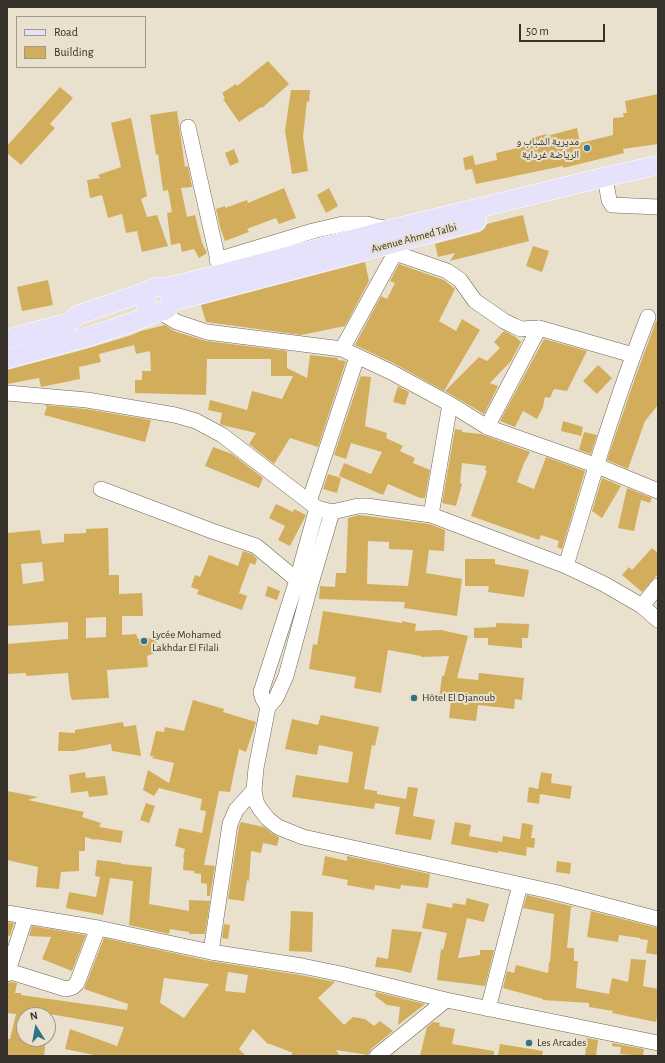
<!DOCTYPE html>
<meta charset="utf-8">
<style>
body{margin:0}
#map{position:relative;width:665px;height:1063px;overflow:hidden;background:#e9e0cd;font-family:"Alegreya Sans",sans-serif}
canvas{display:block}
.frame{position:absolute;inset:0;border:8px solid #36322b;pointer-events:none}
.legend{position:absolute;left:16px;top:16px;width:130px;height:52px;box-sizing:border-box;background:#e9e0cd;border:1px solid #a19a8c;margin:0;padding:5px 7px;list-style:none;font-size:12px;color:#36322b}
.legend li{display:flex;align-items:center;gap:8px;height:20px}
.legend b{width:20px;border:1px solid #a19a8c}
.north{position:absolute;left:16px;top:1007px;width:40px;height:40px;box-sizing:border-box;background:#e9e0cd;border:1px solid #a19a8c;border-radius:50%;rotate:349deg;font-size:11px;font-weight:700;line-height:16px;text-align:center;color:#36322b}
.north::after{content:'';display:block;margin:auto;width:14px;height:18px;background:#2f7483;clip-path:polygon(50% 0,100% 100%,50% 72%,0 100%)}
.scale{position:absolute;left:519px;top:24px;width:86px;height:18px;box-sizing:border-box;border:2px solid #36322b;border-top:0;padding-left:5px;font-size:12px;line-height:14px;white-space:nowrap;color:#36322b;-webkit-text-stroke:3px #e9e0cd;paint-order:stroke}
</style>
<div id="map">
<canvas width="665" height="1063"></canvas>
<div class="frame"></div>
<ul class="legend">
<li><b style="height:5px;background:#e6e2fc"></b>Road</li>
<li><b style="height:11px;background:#d2ae5c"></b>Building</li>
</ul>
<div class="north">N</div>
<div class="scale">50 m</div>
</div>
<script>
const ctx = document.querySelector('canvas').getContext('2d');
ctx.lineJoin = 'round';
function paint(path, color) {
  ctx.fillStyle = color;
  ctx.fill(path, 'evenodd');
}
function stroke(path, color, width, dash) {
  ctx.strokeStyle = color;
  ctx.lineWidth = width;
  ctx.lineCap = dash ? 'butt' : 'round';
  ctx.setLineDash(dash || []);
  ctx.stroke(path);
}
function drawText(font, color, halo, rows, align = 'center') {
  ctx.font = font + ' "Alegreya Sans","Noto Naskh Arabic",sans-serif';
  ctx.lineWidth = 4;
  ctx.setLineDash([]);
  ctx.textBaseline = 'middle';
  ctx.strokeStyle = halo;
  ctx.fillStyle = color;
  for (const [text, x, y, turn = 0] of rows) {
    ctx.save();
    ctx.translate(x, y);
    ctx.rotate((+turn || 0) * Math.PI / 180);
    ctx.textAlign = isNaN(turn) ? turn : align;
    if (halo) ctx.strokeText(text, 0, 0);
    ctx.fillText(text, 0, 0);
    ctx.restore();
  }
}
paint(new Path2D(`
 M268,61L289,84L262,108L261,107L239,122L223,99L225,98L222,93L236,84L237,86Z
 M60,87L73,98L50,124L55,128L21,165L7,153V146Z
 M291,90H310L309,102L307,101L303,137L308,171L292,174L285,131Z
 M658,94V144L623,149L624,153L563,168V166L476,184L472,169L465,170L463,158L473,155L475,165L497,160L496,153L526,146V143L536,141L535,137L547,134V136L577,128L580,143L613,135V118L624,117L623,113H627L625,101Z
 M177,111L185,167L188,166L192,187L181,188L187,217L195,215L202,243L207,253L199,258L194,249L182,252L180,243L171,245L167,213L172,212L168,190L163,191L158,154L156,155L150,115Z
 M131,118L147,196L141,199L147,217L157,215L168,246L142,252L137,231L126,233L122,214L108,218L102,195L90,198L87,180L100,178L98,175L121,167L111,123Z
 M234,149L239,162L230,166L225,153Z
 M284,188L296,218L279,224L276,218L247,229L249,232L225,241L220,227L216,209L225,206V208L247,200L248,203Z
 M329,188L338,206L326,213L317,195Z
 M523,215L529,241L450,261L455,253L438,257L435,244L480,232L484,229L487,224Z
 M533,246L549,251L542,272L526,266Z
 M365,262L369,281L345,326L301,335L206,322L201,305Z
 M399,264L444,280L455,289L439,321L456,331L462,319L480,330L444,391L395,364L355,345L381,296L387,299L395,283L390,281Z
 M48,280L53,305L22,311L17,287Z
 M656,321L658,322V405L645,421L628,469L607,460L634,381Z
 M165,325L174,331L206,341L287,351V368L307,378L310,355L338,358V360L346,361L318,447L290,438L274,464L249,444L256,433L222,425L220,424L222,413L208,410L210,400L247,410L252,391L282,399L293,376H271V359H207L206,395L135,393V380H142V371H151L150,351L136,354L134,345L99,354L101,362L79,367L80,379L41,387L39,378L7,384V370L86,349L132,335L141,331Z
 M504,331L516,337L521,342L511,361L490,383L498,386L484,414L445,391L479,357L487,361L500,348L494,342Z
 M544,339L587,351L567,391L554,389L550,398L545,397L543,407L537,419L523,411L515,427L500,421Z
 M598,365L612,378L597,394L583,381Z
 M361,375L360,376L371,377L365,426L387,433L386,438L403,446L400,451L415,458L413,463L430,470L425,498H420L388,484L383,495L339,476L344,463L371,474L382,452L351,443L346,459L334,455Z
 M398,386L409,392L405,405L393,402Z
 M45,405L86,409L151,420L145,442L44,415L47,407Z
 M563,421L583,427L581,436L561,431Z
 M455,429L462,430V432L481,434L530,452L524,463L517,482L534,489L546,457L585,471L562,549L557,547L559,541L541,535L539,540L471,516L487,471L485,470L486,466L462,463L460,483L462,484L456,506L442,503Z
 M584,432L597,435L591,454L579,450Z
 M213,447L232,454L263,478L259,488L205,466Z
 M328,474L341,478L337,493L323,489Z
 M602,478L621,486L602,518L592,511Z
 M627,488L652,498L650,503L641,500L634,531L618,528Z
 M276,504L293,512L294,509L306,515L290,546L278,540L285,526L269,518Z
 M359,515L429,524L445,530L444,551L429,550L426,573L462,579L457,616L404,608L405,602L319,599L320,586L335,587L336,573H346L348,518ZM368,541L389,542V549L413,550L408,586L367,584Z
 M108,528L109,575H119V594L142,593L143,616H122V635L136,634L138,639L156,638L157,652L147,656L148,667L107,670L109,698L72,700L70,694L68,673L26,676V673L7,674V644L68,639V622L7,626V533L40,530L42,544L64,542V534L86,533V529ZM42,562L44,581L23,584L21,564ZM106,617V637L86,638V618Z
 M652,548L658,553V574L642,592L622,575L629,567L632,570Z
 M243,551L252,554L257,559L255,565L250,563L239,593L247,596L242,610L197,594L199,590L191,587L195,575L200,577L209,555L238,566Z
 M465,559H495V564L529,570L524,597L488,592L489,586H465Z
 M268,586L280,591L277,600L265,596Z
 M323,611L402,623V621L416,624L415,631L441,630L468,636L457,678L478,680L479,673L524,678L522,700L515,699L514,709L478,705L476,721L449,718L451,699L439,698L442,676H444L449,656L421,657V656L388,650L381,693L354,688L356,677L309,669L313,644L317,645Z
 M496,623L529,624L528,638H522V648L488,645V638H474V628L496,627Z
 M193,700L224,709L223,712L256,722L246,752L239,749L230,792L219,791L204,865L215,866L210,896H207V884L201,883V874L194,873V871L183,870L184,857H183L185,849L175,846L179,828L202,833L206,811L200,810L202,799L159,788L154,796L143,790L148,770L169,783L174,763L152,758L154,756H150L156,731L164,732L165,727L184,731Z
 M321,715L379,727L375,746L372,745L364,789L377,791V794L406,799L408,787L418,788L413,816L435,820L431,840L395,834L400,807L375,803L374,809L292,797L296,775L348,783L353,752L319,745L317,755L285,749L292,719L318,725Z
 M123,722L124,727L136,725L141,756L112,751L111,744L74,751H58L59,732L75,733V730Z
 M85,772L86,778L105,776L108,795L89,797L88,791L71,793L69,775Z
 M541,772L552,774L551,783L572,786L570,799L540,794L539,804L527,802L529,787L538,789Z
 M7,791L38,797L28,800L84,812L82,817L101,823L99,827L123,831L121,843L95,839V840L85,837V851H79V871L61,872L59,889L36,887L38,867L7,860Z
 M146,803L155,806L149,823L140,820Z
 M241,822L264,827L273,834L279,837L277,846L263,843L261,853L251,851L249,881L247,880L244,901L228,899L239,826Z
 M455,822L471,825L469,836L502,842L503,836L520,839L522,823L533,825L531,838H535L534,848L527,847L526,856L498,851V853L451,844Z
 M325,856L347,861V856L430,874L428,888L401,885L400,889L375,885L374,890L347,885L348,880L322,875Z
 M97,860L121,863V864L152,867L149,904L189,911V900L210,901L205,934H189V932L170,929L169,934L129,925L133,881L110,878L103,915L66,908L69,892L96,897L100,877L95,876Z
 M557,861L571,863L570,874L556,872Z
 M527,895L575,907H571L567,948H574V961H578L576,988L609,994L612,978L628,982L631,959L646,960L643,986L658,989V1011L656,1022L612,1013L613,1011L589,1007V1003L543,1000V999L503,988L507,971L514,973L516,965L548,973L549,962H550L554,914L523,908Z
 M467,898L489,904L484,922L467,918L458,958L480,955V950H494L485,986L437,980L441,949L443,950L447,933L422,928L427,903L452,908L453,903L465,905Z
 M291,911L313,912L312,952L289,951Z
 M591,911L658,928V955L646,953L648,940L640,939V938L619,935L618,942L587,937Z
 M7,922L14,923L10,936L7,935Z
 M224,924L230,925L228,939L222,938Z
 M32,926L86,935L72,971L42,959L51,937L29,936Z
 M392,929L422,932L411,973L395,969L375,967L377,957L388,959Z
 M104,938L210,961L300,975L335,982L318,998L344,1025L353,1017L365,1019L374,1026L380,1021L393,1031L371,1049L368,1055L336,1050L340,1056H289L293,1053L270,1044H268L253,1029L239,1049L246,1056H99L65,1049L70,1029L117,1046L124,1027L44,1013V1015H24V1039H46L44,1056H7V1039H10L16,1014L7,1013V983L12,982L17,983L15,993H21V995L127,1010L128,1004L84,989ZM228,972L248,975L245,993L225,991ZM164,978L209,984L184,1018L160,1003Z
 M376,992L425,1004L398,1025L400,1007L387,1005L375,996Z
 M433,1022L440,1023L439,1026L455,1029L452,1044L494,1051V1056H420L427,1027Z
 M587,1038L598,1040L596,1056H585Z
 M612,1043L644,1049L643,1056L620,1054L621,1047L612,1046Z
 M500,1044L543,1051L542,1056H498Z`), '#d2ae5c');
const minor = new Path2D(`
 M188,127L220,269
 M605,177L609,200L612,205L658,207
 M395,253L447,271L460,280L475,301L504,321L514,326L521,329L539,328L633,355
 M217,260L313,231L343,224H367L378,227L391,229
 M160,312L177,322L207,332L342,349L391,372L450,404L487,427L595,465L658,491
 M342,349L395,253V244
 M7,393L87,400L175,415L196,421L222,435L317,508L332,512L358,506H367L431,515L566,566L604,584L642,606L658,620
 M487,427L539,328
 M101,489L212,531L256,546L297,580L310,587
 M309,502L357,357
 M332,512L310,587L286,676L276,698L268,707L256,768L254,790L256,802L260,809L268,819L278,827L303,837L554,892L658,919
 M431,515L450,404
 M566,566C591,482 616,398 648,317
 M642,606L658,586
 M268,707L263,699L261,692L297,580L317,508
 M7,913L98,928L211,952L302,966L341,974L446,1000L658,1043
 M211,952L230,824L236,810L254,790
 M8,971L66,989L73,987L77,983L98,928
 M7,974L26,916
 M488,1009L520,885
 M377,1056L446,1000`);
const major = new Path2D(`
 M164,288L221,274L392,229L605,177L658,165
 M171,302L477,221
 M7,339L68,323L78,315L148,291C155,285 167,284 170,296C177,319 134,316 148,291
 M7,359C58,345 109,333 158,312`);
stroke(minor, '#6e6655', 16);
stroke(major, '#fff', 20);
stroke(minor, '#fff', 15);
stroke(major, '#e6e2fc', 19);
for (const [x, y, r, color] of [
 [587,148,4,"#2f7483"],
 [144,641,4,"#2f7483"],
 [414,698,4,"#2f7483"],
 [529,1043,4,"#2f7483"]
]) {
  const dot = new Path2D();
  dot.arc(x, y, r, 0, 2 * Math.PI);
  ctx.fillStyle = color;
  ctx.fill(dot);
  stroke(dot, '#e9e0cd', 1.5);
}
drawText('11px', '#36322b', '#e9e0cd', [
 ["مديرية الشباب و",579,142,"right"],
 ["الرياضة غرداية",579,155,"right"],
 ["Lycée Mohamed",152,635],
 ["Lakhdar El Filali",152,648],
 ["Hôtel El Djanoub",422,698],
 ["Les Arcades",537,1043]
], 'left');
drawText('11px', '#36322b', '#e9e0cd', [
 ["Avenue Ahmed Talbi",414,238,-15]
]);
</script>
